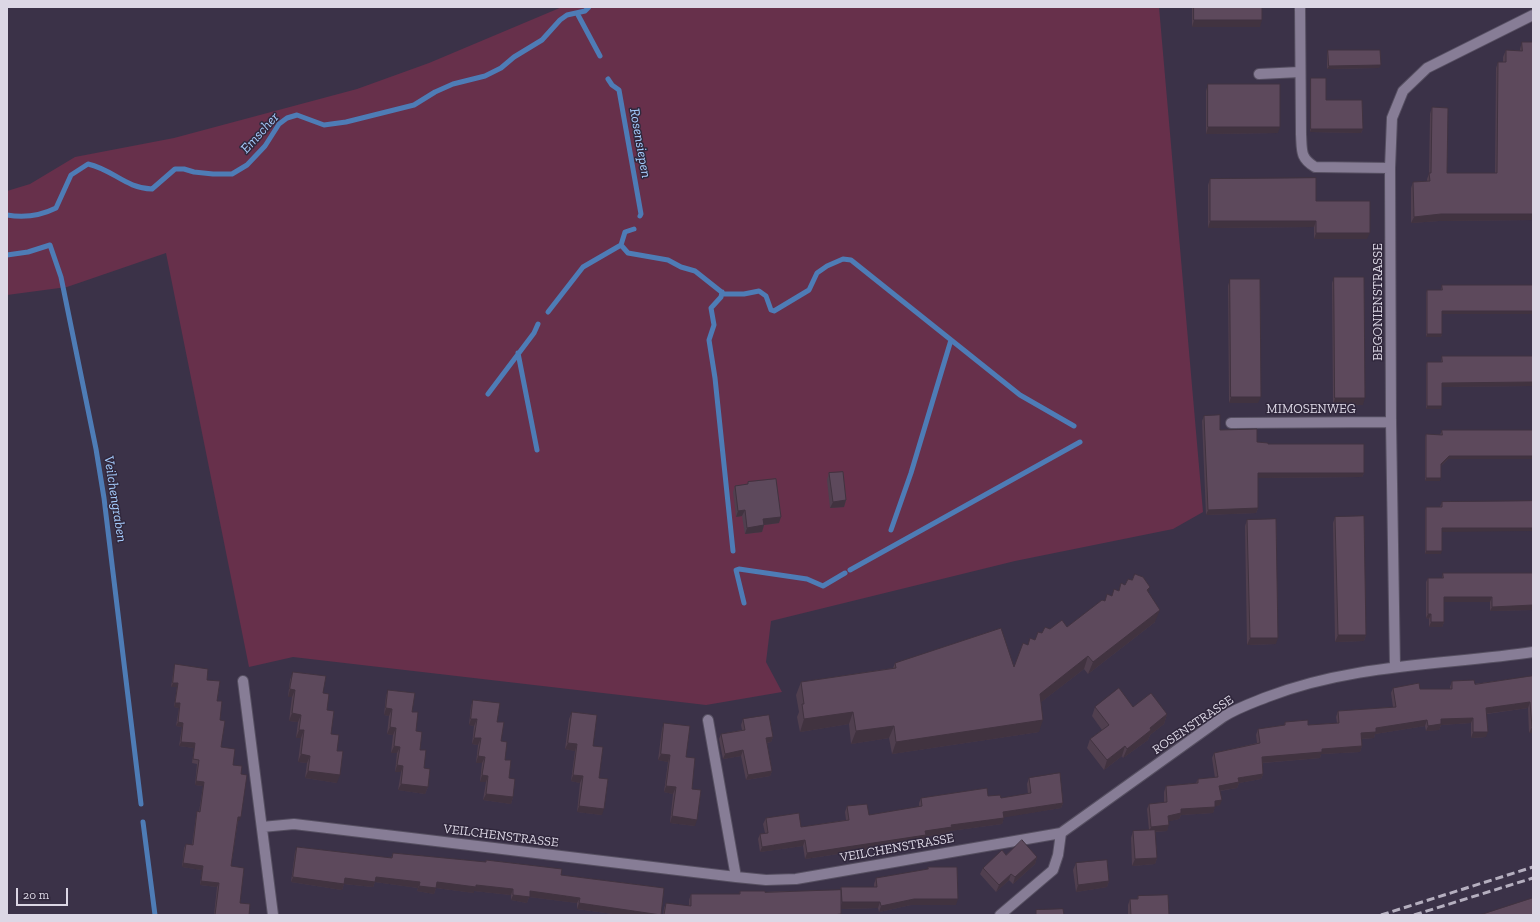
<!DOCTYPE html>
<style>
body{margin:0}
#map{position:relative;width:1540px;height:922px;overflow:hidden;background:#3b3248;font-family:"Zilla Slab",serif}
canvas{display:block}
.frame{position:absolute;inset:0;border:8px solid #dcd7e5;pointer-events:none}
.scale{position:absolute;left:16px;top:888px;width:52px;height:18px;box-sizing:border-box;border:2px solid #dcd7e5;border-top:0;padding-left:5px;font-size:12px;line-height:14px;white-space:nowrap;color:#dcd7e5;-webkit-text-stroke:3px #31283d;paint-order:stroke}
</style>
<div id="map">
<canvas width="1540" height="922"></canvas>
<div class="frame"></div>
<div class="scale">20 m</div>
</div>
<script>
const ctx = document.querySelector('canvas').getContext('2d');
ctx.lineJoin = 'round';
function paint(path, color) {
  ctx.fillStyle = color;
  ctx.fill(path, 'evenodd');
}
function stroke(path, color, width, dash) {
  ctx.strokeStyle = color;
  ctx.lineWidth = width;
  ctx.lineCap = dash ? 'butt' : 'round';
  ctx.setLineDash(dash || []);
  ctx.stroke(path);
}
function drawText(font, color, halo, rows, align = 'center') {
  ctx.font = font + ' "Zilla Slab",serif';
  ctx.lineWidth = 3;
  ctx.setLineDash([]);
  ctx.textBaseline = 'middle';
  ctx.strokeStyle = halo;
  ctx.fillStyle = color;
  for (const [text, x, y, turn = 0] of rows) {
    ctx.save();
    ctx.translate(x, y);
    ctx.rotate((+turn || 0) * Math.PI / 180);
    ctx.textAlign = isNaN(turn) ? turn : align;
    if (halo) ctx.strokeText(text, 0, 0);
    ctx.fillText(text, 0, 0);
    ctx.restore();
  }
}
paint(new Path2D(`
 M562,7H1159L1203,512L1173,529L1015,561L771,621L766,662L782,692L706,705L293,657L249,667L166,253L67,287L7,295V191L30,184L75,157L174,138L357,89L429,63Z`), '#67304b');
stroke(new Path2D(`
 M577,13L600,56
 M608,79L612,85L619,90L641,214L640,216
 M7,215C25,218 40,216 56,208L71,175L88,164C114,170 125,188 152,189L175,169H184L194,172L213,174H232L247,165L265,146L279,124L287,118L297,115L324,125L346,122L414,105L435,92L453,84L485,76L501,68L514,57L542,40L560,20L567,15L585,11L589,7
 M634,229L625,232L621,245L628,253L668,260L681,267L695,271L724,294H744L759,291L766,296L771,310L774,311L809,290L817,273L827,266L843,259L851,260L1020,395L1074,426
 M7,255L28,252L50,245L61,277L96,449L104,498L141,804
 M722,292L721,297L711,308L714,325L709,340L715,378L733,551
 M548,312L583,267L621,245
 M518,353L537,450
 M488,394L534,333L538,324
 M891,530L911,473L951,340
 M850,570L1080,442
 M744,603L736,570L739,569L807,579L823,586L845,573
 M143,822L155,915`), '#4e7cb6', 5);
const street = new Path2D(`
 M1300,7L1301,134C1302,151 1300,158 1315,167L1390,168
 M1259,74L1300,72
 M1231,423L1391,422
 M1395,667L1391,422L1390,168L1392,118L1403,91L1427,68L1533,15
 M243,681L273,915
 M708,720L736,877
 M262,827L294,824L736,877L766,880L796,879L1061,833L1223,717C1237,708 1252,703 1267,697C1352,664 1444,665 1533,652
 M1000,915L1053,870L1058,855L1061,833`);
stroke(street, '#564f61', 12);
stroke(street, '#877d96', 10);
stroke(new Path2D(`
 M1381,915L1533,867
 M1414,915L1533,878`), '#b5afbf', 3, [8, 4]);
paint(new Path2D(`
 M1192,7H1262L1260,27H1192Z
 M1522,42L1533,220L1439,221L1411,223V188L1413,182L1427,181V179L1429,174L1430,114L1432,107L1447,173H1495L1496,68L1498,62H1503V57L1506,50L1520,51V49Z
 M1328,50L1379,68L1327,69V54Z
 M1311,78L1326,100L1363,129L1361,133L1310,132V81Z
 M1208,84L1278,133L1206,134V91Z
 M1210,179L1316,201L1367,239H1314V227L1208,228V185Z
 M1334,277L1363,405H1333L1332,283Z
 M1230,279L1258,403H1229L1228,286Z
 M1442,285L1533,314H1442V334L1441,337H1426V293L1427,290H1441Z
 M1442,356H1533V386L1442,387L1441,409H1426V365L1427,362H1441Z
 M1204,416L1220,430L1257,442L1268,444L1364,473L1362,477L1258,478V508L1256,513L1206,515L1202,421Z
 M1442,430L1448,459L1441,466L1440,481H1425V437L1426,434L1440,435Z
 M829,473L846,500L844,507L830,508L827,480Z
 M748,482L779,523L764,525L762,532L745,534L742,516L736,517L733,492L735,486L748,484Z
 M1442,502V532L1441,554H1425V510L1426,507H1440Z
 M1335,517L1366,635L1364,641L1335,642L1333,523Z
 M1247,520L1276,644L1247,645L1245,526Z
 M1443,573H1533V610L1490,611V602H1444V622L1442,627H1429V619L1426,618V582L1428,578H1442Z
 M1125,585L1148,592L1155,622L1088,674L1084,669L1041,702L1039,732L892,754L889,738L851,744L849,724L800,732L797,717L799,712L796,695L801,682L893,668L895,663L1014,667L1028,645L1042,633L1050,629L1067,627L1105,601Z
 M175,664L207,680L217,701L220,720L221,747L233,765L241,774L239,821H238L231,866L240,903L249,915H214L217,887L200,885L202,870L182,867L184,848L186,844L192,845L196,816L197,811L199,812L203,786L195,785L197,764L192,763L194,748L179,746L182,727L176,726L179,708L174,707L177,687H171L174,668Z
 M293,672L323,693L327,710L331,734L337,751V783L305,778L307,763L298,762L301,738H296L298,722L289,721L292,697H288L290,680Z
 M1533,676V733H1529L1528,708L1487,714L1486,737L1471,738V723L1441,725L1439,730L1426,731L1425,726L1375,734L1374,738L1362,739V746L1360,752L1321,754L1320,758L1263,763V774L1261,779L1239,783L1237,788L1220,791V805L1215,806L1213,813L1181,815L1179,819L1169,821L1167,831L1155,832L1157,858L1155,864L1132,866L1131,838L1133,831L1149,830L1147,809L1149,804L1164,802V792L1166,786L1196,783L1198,779L1215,778L1212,758L1214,753L1257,743L1256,735L1258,729L1284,725L1285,722L1308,725L1337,723L1336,717L1338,711L1393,707L1391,693L1393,688L1420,689H1450V687L1452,681L1475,684Z
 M388,690L412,712L428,787L425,794L398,790L401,772H395L397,753H391L393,735L387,734L389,716L384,715L386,696Z
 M473,700L497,722L513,797L511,804L483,800L486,782H480L482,763H476L478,745L472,744L474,726L469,725L471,706Z
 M1095,707H1133L1167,714L1164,724L1150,735L1148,740L1123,758L1122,756L1104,770L1087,748L1090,739L1102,730L1092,716Z
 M572,712L593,746L599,778L602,815L577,812L580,783L571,781L575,751L565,749L569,719Z
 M743,719L773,737L771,742L767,743L772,771L770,776L746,780L741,756L723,759L719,739L721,734L742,730L741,725Z
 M664,723L686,757L692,789L695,826L670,823L673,794L664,792L668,762L658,760L662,729Z
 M1029,778L1063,803L1061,808L1004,817L1002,824L950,831L949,833L925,837L924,841L805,859L803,846L760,852L758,839L760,834L765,833L763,824L766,818L801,827L846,820L845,812L847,806L869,815L919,807V803L921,798L988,796L1001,798L1028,794L1027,784Z
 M297,847L391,858L393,853L485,862L486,860L561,875L664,888L661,915H620L577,909V903L529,897L527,903L511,900V895L474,891V893L436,888L434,894L417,891L418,888L375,882L373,887L344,884L342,890L291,882L295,852Z
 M1006,855L1037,857L1035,864L1013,884L1009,880L996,892L980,874L983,868Z
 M1076,863L1109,881L1107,887L1076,892L1073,870Z
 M928,867L956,905H911L879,912L878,908L841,909V915H663L664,908L666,903L689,906V900L691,894H739L740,891L765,892L840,890L841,887H874V884L876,878L928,869Z
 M1138,896L1169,915H1128V905L1130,899H1137Z`), '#503f4f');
paint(new Path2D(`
 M1194,20H1262L1260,27H1192Z
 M1381,65L1379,68L1327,69L1329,66Z
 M1208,127H1280L1278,133L1206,134Z
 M1311,129H1363L1361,133L1310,132Z
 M1441,214H1533V220L1439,221L1411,223L1414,217Z
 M1210,221H1316L1314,227L1208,228Z
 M1316,233H1370L1367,239H1314Z
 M1442,311H1533V314H1441Z
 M1427,334H1442L1441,337H1426Z
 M1533,382V386L1441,387L1442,383Z
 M1231,397H1261L1258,403H1229Z
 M1335,398H1365L1363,405H1333Z
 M1427,406H1442L1441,409H1426Z
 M1449,456H1533V459H1448L1440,467L1441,464Z
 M1258,473H1364L1362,477L1256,478Z
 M1426,478H1441L1440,481H1425Z
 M846,500L844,507L830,508L833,502Z
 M1258,508L1256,513L1206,515L1208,510Z
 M745,510L742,516L736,517L738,511Z
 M781,517L779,523L764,525L762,532L745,534L747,528L763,519Z
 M1442,528H1533V531L1441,532Z
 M1426,551H1442L1441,554H1425Z
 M1150,587L1146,599L1147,590Z
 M1444,597H1492L1490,602H1442Z
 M1533,605V610L1490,611L1492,607Z
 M1160,610L1155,622L1088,674L1093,662Z
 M1428,614H1431L1429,619L1426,618Z
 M1431,622H1444L1442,627H1429Z
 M1338,635H1366L1364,641L1335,642Z
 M1250,638H1278L1276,644L1247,645Z
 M1088,656L1084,669L1036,706L1040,694Z
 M173,683H178L177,687H171Z
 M290,689L295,690L292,697H288Z
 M1530,702L1528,708L1484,714L1486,708Z
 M175,703H180L179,708L174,707Z
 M386,708L392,709L389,716L384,715Z
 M853,712L849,724L800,732L804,719Z
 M292,713L301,715L298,722L289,721Z
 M1167,714L1164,724L1150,735L1148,740L1123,758L1127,749L1150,728Z
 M1473,718L1471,723L1441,725L1439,730L1426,731L1428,726L1441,719Z
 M471,719H477L474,726L469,725Z
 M1043,720L1039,732L892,754L896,742Z
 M1427,720L1425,726L1375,734L1374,738L1359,739L1361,733L1376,728Z
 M178,722L183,723L182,727L176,726Z
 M894,726L889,738L851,744L856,731Z
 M390,727L396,728L393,735L387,734Z
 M1532,727H1533V733H1529Z
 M299,730H304L301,738H296Z
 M1473,732H1488L1486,737L1471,738Z
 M773,737L771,742L765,743L766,738Z
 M474,738H481L478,745L472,744Z
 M181,742L195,743L194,748L179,746Z
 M568,743L577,744L575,751L565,749Z
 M394,746L400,747L397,753H391Z
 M1125,746L1122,756L1104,770L1107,760Z
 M1362,746L1360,752L1321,754L1320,758L1260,763L1262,757L1322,749Z
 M743,750L741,756L723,759L725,754Z
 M301,754L310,756L307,763L298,762Z
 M661,754L670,755L668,762L658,760Z
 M478,756L485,757L482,763H476Z
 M397,765L403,766L401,772H395Z
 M308,771L340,775L337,783L305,778Z
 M772,771L770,776L746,780L748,775Z
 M1263,774L1261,779L1239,783L1237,788L1217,791L1219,786L1238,778Z
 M482,775L488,776L486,782H480Z
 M573,775L583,776L580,783L571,781Z
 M196,781L204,782L203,786L195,785Z
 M401,784L428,787L425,794L398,790Z
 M666,786L676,787L673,794L664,792Z
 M486,794L513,797L511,804L483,800Z
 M1222,800L1220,805L1213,807L1215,801Z
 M1063,803L1061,808L1001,818L1003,812Z
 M579,806L604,809L602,815L577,812Z
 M1215,807L1213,813L1181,815L1179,819L1166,822L1168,816L1181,809Z
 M672,816L697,820L695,826L670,823Z
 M238,817H241L239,821H237Z
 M1004,818L1002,824L950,831L949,833L925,837L924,841L805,859L807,853L925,831L951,825Z
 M1169,825L1167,831L1149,832L1151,827Z
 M805,840L803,846L760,852L762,847Z
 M1037,857L1035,864L1013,884L1015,877Z
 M1157,858L1155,864L1132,866L1135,859Z
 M183,863L203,866L202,870L182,867Z
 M1011,874L1009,880L996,892L999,885Z
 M293,877L345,878L376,877L420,882L418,888L375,882L373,887L344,884L342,890L291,882Z
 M201,881L219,883L217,887L200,885Z
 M1109,881L1107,887L1076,892L1078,885Z
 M437,882L476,885L513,889L511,895L474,891V893L436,888L434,894L417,891L419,886Z
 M530,891L580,898L577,903L529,897L527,903L511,900L513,895Z
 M914,899H958L956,905H911L879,912L881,906Z
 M842,902H880L878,908L840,909Z
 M579,903L661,915H620L577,909Z`), '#413340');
const building = new Path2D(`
 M1194,7H1262V20H1194Z
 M1522,42H1533V214H1441L1414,217L1413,182L1430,181L1429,173H1431L1432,107L1448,108L1447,173H1497L1498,62H1506V50L1522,51Z
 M1328,50H1380L1381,65L1329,66Z
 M1311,78H1326V100H1362L1363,129H1311Z
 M1208,84H1280V127H1208Z
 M1316,178V201H1370V233H1316V221H1210V179Z
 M1334,277H1364L1365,398H1335Z
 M1230,279H1260L1261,397H1231Z
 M1442,285H1533V311H1442V334H1427V290H1442Z
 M1442,356H1533V382L1442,383V406H1427V362H1442Z
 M1220,415V430L1257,429V442L1268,443V444H1364V473H1258V508L1208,510L1204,416Z
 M1442,430H1533V456H1449L1441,464V478H1426V434L1442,435Z
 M843,472L846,500L833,502L829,473Z
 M776,479L781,517L763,519L764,525L747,528L745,510L738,511L735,486L748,484V482Z
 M1533,501V528H1442V551H1426V507H1442V502Z
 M1364,516L1366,635H1338L1335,517Z
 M1276,519L1278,638H1250L1247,520Z
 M1443,573H1533V605L1492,607V597H1444V622H1431V614H1428V578H1443Z
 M1135,574L1143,577L1150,587L1147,590L1160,610L1093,662L1088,656L1040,694L1043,720L896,742L894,726L856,731L853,712L804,719L802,704H804L801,682L896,668L895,663L1001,628L1014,667L1023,643L1028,645L1030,638L1035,640L1038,632L1042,633L1045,627L1050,629L1062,620L1067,627L1102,600L1105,601L1107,594L1112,596L1114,589L1119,591L1121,583L1125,585L1128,579L1132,580Z
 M175,664L208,669L207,680L220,681L217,701H222L220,720L225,721L221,747L235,749L233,765L242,766L241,774L247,775L241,817H238L231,866L244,868L240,903L250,904L249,915H215L219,883L201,881L203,866L183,863L186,844L193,845L197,811L200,812L204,782L196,781L199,760L193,759L195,743L181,742L183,723L178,722L180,703H175L178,683H173Z
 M293,672L326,676L323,693L329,694L327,710L334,711L331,734L339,735L337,751H343L340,775L308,771L310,756L301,754L304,730H299L301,715L292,713L295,690L290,689Z
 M1533,676V727H1532L1530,702L1486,708L1488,732H1473V718L1441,719V724L1428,726L1427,720L1376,728V732L1361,733L1362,746L1322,749V752L1262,757L1263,774L1238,778L1239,782L1219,786L1222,800L1215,801V807L1181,809V813L1168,816L1169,825L1151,827L1149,804L1167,802L1166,786L1198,783V779L1218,777L1214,753L1260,743L1258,729L1285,725V722L1308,720V725L1339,723L1338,711L1396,707L1393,688L1419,683L1420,689H1452V681L1474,680L1475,684Z
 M1119,688L1133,707L1151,693L1167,714L1150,728L1151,730L1127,749L1125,746L1107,760L1090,739L1109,725L1095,707Z
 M388,690L415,693L412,712H418L416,731L422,732L420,750H426L424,768L430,769L428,787L401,784L403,766L397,765L400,747L394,746L396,728L390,727L392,709L386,708Z
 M473,700L500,703L497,722H504L501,741L507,742L505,760H511L509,778L515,779L513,797L486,794L488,776L482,775L485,757L478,756L481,738H474L477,719H471Z
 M572,712L597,715L593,746L603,747L599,778L608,779L604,809L579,806L583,776L573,775L577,744L568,743Z
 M769,715L773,737L766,738L772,771L748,775L743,750L725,754L721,734L745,730L743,719Z
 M664,723L690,726L686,757L695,758L692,789L701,790L697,820L672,816L676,787L666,786L670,755L661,754Z
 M1060,773L1063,803L1003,812L1004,818L951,825L952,827L925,831L926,835L807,853L805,840L762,847L760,834L768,833L766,818L799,813L801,827L849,820L847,806L867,804L869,815L922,806L921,798L987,788L988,796L1000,795L1001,798L1031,793L1029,778Z
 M1155,830L1157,858L1135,859L1133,831Z
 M1022,840L1037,857L1015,877L1011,874L999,885L983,868L1002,850L1006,855Z
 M297,847L392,858L393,853L486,862V860L562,869L561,875L664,888L661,915L579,903L580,898L530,891V897L513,895V889L476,885V887L437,882L436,888L419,886L420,882L376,877L375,882L345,878L344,884L293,877Z
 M1107,860L1109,881L1078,885L1076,863Z
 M928,867H957L958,899H914L881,906L880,902H842L841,887H877L876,878L928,869Z
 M841,890V914L833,915H664L666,903L691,906V894H740V891H765V892Z
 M1168,895L1169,915H1131L1130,899H1138V896Z
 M1533,898V915H1480Z
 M1063,909L1064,915H1036V910Z`);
paint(building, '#5d495c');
stroke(building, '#413340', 1);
drawText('13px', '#dcd7e5', '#31283d', [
 ["BEGONIENSTRASSE",1378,302,-90],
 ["MIMOSENWEG",1311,409],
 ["ROSENSTRASSE",1193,725,-34],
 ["VEILCHENSTRASSE",501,836,7],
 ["VEILCHENSTRASSE",897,848,-10]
]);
drawText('italic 14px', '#a6ccfd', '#31283d', [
 ["Emscher",260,133,-48],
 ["Rosensiepen",640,143,80],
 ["Veilchengraben",115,499,81]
]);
</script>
